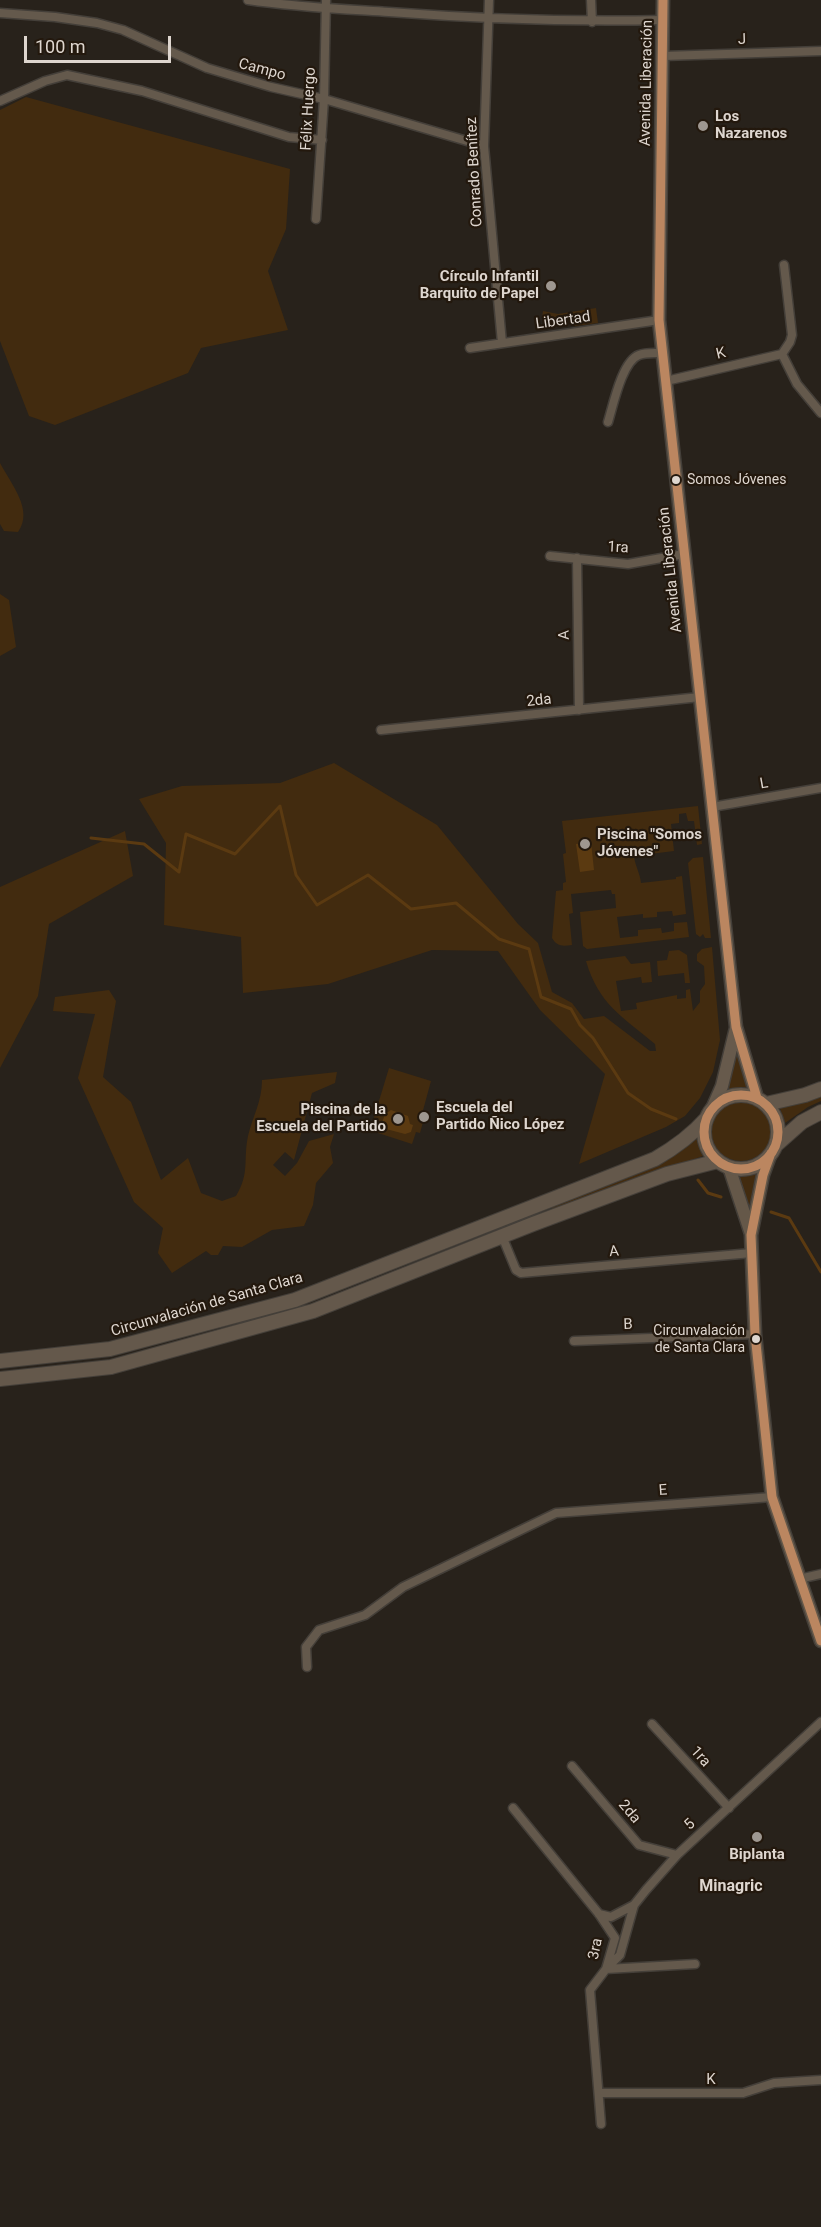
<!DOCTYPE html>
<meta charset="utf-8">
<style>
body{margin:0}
#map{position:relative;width:821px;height:2227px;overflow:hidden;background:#28221b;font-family:Roboto,sans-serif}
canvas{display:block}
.scale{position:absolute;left:24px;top:36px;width:147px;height:27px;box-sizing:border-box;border:3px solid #ded6cf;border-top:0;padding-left:8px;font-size:18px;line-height:21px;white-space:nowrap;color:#ded6cf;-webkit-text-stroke:4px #23180d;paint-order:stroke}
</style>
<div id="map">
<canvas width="821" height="2227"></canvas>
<div class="scale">100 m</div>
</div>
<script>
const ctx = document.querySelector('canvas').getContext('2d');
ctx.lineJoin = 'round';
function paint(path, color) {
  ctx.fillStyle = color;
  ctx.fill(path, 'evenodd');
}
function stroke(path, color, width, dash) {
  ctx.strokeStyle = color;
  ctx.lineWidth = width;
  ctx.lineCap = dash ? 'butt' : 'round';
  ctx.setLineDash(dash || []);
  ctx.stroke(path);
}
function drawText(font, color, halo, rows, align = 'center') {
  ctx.font = font + ' Roboto,sans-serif';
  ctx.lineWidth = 4.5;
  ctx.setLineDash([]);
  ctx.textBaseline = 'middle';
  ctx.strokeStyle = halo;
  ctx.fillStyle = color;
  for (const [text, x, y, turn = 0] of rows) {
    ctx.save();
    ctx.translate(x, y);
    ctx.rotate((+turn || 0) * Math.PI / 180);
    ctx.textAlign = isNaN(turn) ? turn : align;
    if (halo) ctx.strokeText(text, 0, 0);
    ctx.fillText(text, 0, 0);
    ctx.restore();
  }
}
paint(new Path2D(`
 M26,97L290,169L286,229L268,271L288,330L201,348L188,373L55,425L29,416L0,341V110Z
 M596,308L598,323L575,326L569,320L557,321L542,318L543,311L558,314Z
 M0,463C11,484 34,510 18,532L4,531L0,524Z
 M0,594L9,600L16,647L0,656Z
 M334,763L437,825L518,924L538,943L552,992L572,1003L584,1019L604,1016L650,1051H656L655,1044C622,1016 599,1005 586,961L625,956L631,964L650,962L652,982L642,983L641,977L616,981L621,1011L637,1009L636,1003L677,995V999L686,998V990L690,989L693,1011L700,1002V991L705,984L704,966L697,961V954L702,949L712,947L720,1040L713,1072L700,1098L685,1116L666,1127L579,1164L605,1074L540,1010L498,951L432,950L328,984L243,993L241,937L164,925L166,843L139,799L182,786L280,783Z
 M698,806L702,844L697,845L694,821H688L686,813L679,814V823L671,824L674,851L634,856C635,866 640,873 641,883L676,879V877L682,876L686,914L673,916L672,911L657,912V917L643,918V914L617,917L620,938L638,936V930L661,928L662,933L674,931V923L687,922L689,937L587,949L583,946L580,912L616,908L615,894H612L611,890L571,894L573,913L569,914L572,945C563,946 557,947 552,938L556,891L563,890V883L566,882L563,854L566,853L562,821Z
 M125,831L133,876L49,924L38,996L0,1068V887Z
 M703,857L711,938H705L703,934L700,937L696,934L688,863L693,858Z
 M679,950L687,955L690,983H685L684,973L658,976L657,961L667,960L669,951Z
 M109,990L116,1001L103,1077L131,1102L161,1180L188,1158L201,1193L222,1201L236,1196C250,1173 243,1160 248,1136C253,1115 262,1102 262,1080L337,1072L335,1083L312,1093L294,1160L285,1152L273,1165L285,1176L297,1163L309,1141L334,1134L330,1147L333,1163L316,1183L313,1205L304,1226L272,1230L242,1247L223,1246L218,1255H211L206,1251L172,1273L158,1253L163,1228L134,1202L78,1078L95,1014L53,1011L55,997Z
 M737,1043L751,1087L726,1089Z
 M389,1068L431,1081L422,1114L425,1115L420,1133L416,1132L412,1144L378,1133L372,1124Z
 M821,1096V1101L808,1107L785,1123L779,1106L806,1102Z
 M711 1131a30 30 0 1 1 60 0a30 30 0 1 1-60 0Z
 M697,1139L703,1156L552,1209L550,1205L656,1164Z
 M757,1173L749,1214L735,1176Z`), '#422b0f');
paint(new Path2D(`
 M591,842L594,870L580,872L576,844Z
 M391,1110L408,1116L410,1124L413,1125L411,1132L405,1134L386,1129L382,1123L385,1114Z`), '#5b3a11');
stroke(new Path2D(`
 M91,838L144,844L179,872L186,834L235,854L280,806L296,875L317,905L368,875L411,909L456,903L499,939L529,949L541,997L571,1009L580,1025L593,1038L628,1093L651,1109L676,1119
 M698,1180L708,1193L721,1197
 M771,1212L789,1218L821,1272`), '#5b3a11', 3);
const minor = new Path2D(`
 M248,0C295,7 342,9 389,12C481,19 571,22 663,20
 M489,0L484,146L502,343
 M591,0L592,22
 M0,13L55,17L97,23L123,30L207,68L271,87L324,99L484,146
 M663,56L821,51
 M0,101L45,81L67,75L142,91L289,137L322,140
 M316,219L324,99L326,0
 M784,265L792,335L790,342L782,354L797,384L821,413
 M470,348L659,320
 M666,381L782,354
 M608,422C613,406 622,361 639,355C646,352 655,353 662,353
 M550,556L628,564L684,554
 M577,558L579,710
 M381,730L700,697
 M712,807L821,788
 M502,1236L516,1270L521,1273L752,1253
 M574,1341L755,1334
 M799,1579L821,1574
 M307,1667L306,1647L319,1630L365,1615L403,1587L556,1513L772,1497
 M652,1724L729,1808
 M572,1766L639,1845L677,1855
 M513,1808L599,1914L615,1938L606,1969L590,1990L601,2124
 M599,1914L611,1917L634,1905
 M609,1966L620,1955L634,1905L646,1890L677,1855L821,1722
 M606,1969L695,1964
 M599,2093H743L774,2083L821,2080`);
const secondary = new Path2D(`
 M663,0L659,320L736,1027L757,1098
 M712,1109L722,1086L736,1028`);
const primary = new Path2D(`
 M771,1153L763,1175L751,1235L755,1334L772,1497L821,1641
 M729,1167L751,1234`);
const trunk = new Path2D(`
 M704 1132a37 37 0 1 1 74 0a37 37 0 1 1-74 0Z
 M766,1104L805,1095L821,1089
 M776,1145L802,1122L821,1112
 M0,1361L110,1349L295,1300L655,1159C676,1147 691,1136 707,1118
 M0,1379L111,1367L313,1311L533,1224L667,1174L718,1161`);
stroke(minor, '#443f39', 11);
stroke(secondary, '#443f39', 15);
stroke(primary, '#443f39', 15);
stroke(trunk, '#443f39', 16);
stroke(minor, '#64594c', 8);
stroke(secondary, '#675a4c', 12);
stroke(primary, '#655849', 12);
stroke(trunk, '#64584b', 14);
stroke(new Path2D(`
 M663,0L659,320L736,1027L757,1098
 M704 1132a37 37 0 1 1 74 0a37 37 0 1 1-74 0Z
 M771,1153L763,1175L751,1235L755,1334L772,1497L821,1641`), '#bb8660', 9);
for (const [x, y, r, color] of [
 [703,126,6,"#9e9790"],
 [551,286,6,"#9e9790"],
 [676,480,5,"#ded6cf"],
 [585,844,6,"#9e9790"],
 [424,1117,6,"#9e9790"],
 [398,1119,6,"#9e9790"],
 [756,1339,5,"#ded6cf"],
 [757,1837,6,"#9e9790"]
]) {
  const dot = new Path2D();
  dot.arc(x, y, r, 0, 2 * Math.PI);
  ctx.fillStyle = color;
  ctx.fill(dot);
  stroke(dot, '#23180d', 2);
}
drawText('14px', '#ded6cf', '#23180d', [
 ["Somos Jóvenes",687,480],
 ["Circunvalación",745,1331,"right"],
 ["de Santa Clara",745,1348,"right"]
], 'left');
drawText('15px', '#ded6cf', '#23180d', [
 ["J",742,40,-2],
 ["Campo",262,70,15],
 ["Avenida Liberación",647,83,-89],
 ["Félix Huergo",309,109,-87],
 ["Conrado Benítez",475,172,-93],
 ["Libertad",563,321,-8],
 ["K",721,354,-13],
 ["1ra",618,548,3],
 ["Avenida Liberación",671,570,-96],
 ["A",565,635,-91],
 ["2da",539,701,-6],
 ["L",764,784,-10],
 ["A",614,1252,-5],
 ["Circunvalación de Santa Clara",207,1305,-16],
 ["B",628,1325,-2],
 ["E",663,1491,-4],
 ["1ra",700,1757,48],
 ["2da",629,1812,50],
 ["5",690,1825,-42],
 ["3ra",596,1949,-78],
 ["K",711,2080]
]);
drawText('bold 15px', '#ded6cf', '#23180d', [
 ["Los",715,117],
 ["Nazarenos",715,134],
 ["Círculo Infantil",539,277,"right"],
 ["Barquito de Papel",539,294,"right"],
 ["Piscina \"Somos",597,835],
 ["Jóvenes\"",597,852],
 ["Escuela del",436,1108],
 ["Partido Ñico López",436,1125],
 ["Piscina de la",386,1110,"right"],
 ["Escuela del Partido",386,1127,"right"],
 ["Biplanta",757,1855,"center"]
], 'left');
drawText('bold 16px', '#ded6cf', '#23180d', [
 ["Minagric",731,1887]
]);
</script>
